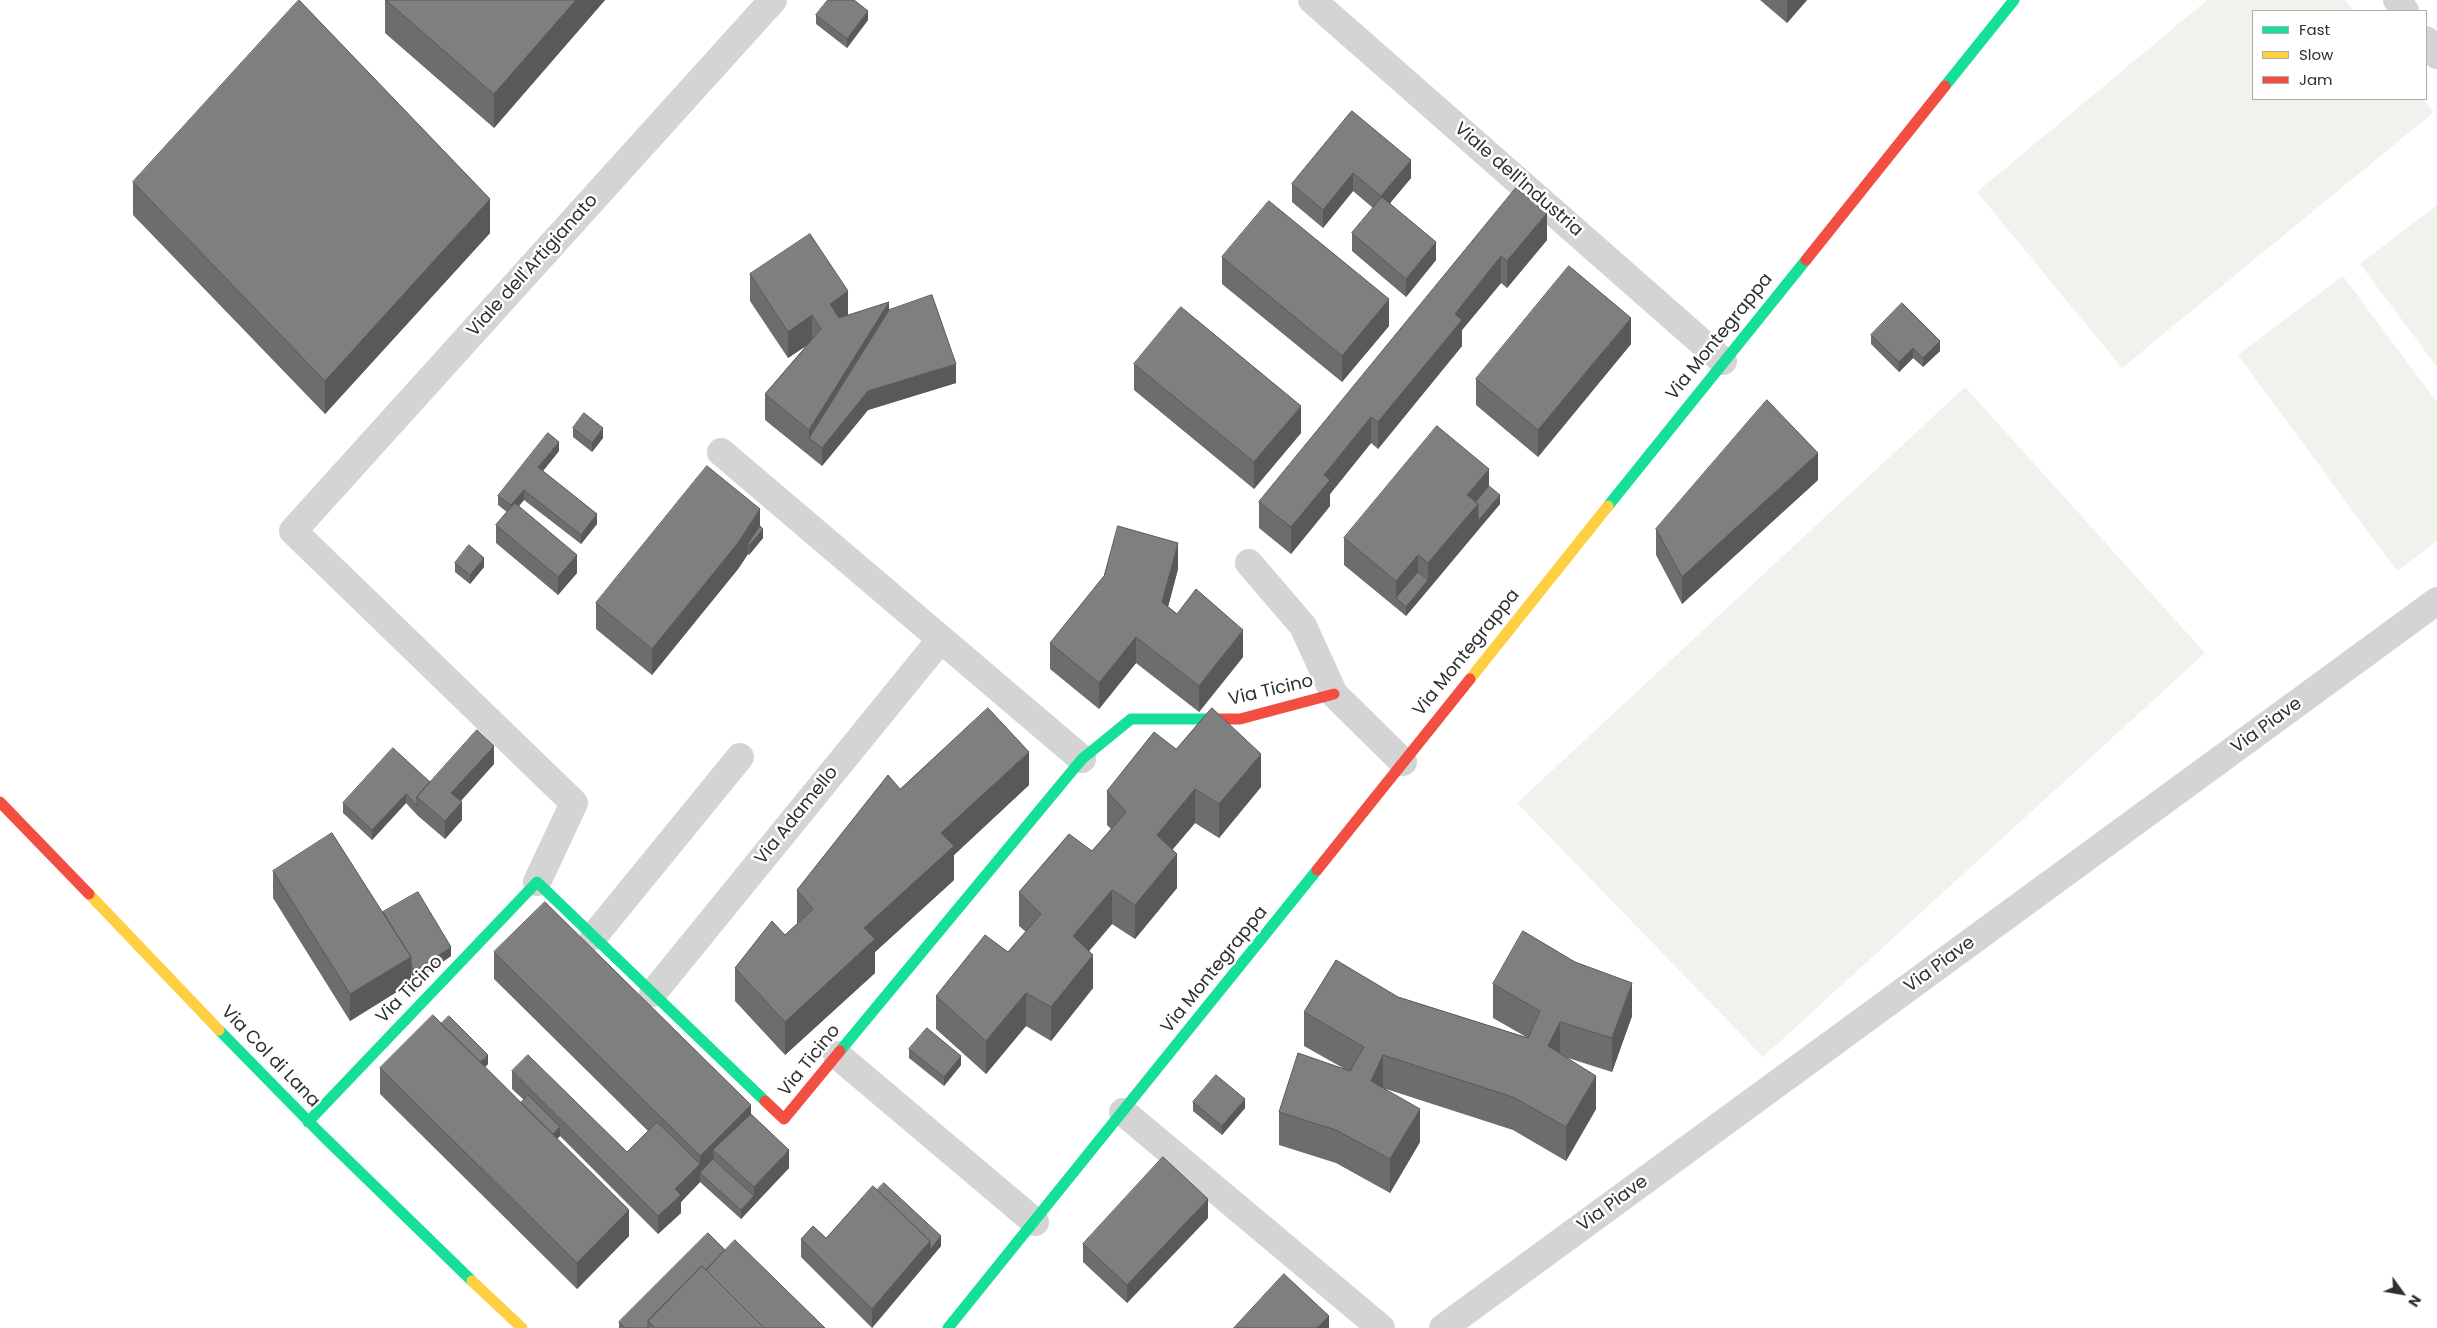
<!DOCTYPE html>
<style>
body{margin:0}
#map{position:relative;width:2437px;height:1328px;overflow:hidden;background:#fff;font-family:Poppins,sans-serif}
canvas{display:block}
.legend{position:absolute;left:2252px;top:10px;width:175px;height:90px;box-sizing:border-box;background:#fff;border:1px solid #acacac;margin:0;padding:6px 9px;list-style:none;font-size:15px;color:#2f2f2f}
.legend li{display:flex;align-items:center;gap:10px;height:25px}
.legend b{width:25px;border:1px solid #acacac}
.north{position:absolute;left:2377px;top:1268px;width:50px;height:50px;-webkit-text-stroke:4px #fff;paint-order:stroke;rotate:122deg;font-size:14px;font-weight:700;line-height:20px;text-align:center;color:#2f2f2f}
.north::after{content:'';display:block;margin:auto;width:18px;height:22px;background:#2f2f2f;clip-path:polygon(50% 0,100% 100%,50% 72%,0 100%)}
</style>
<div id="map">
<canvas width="2437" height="1328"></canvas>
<ul class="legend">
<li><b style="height:6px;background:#16e098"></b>Fast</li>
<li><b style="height:6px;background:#ffcf43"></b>Slow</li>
<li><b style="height:6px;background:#f24e42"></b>Jam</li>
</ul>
<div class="north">N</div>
</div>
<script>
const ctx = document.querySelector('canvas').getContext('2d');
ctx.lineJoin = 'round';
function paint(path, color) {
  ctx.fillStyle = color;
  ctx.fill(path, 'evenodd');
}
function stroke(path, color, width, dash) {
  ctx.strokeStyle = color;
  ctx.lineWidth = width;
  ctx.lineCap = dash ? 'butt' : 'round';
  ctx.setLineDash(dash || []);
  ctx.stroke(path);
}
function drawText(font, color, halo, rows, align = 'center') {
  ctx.font = font + ' Poppins,sans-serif';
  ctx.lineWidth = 5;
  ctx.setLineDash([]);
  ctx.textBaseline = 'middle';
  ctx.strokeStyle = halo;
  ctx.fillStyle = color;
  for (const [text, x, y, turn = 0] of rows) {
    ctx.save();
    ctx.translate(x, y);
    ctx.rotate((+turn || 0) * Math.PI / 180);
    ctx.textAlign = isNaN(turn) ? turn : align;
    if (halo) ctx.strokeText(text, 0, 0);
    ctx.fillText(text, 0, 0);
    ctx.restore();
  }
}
paint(new Path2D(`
 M2207,0H2345L2354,11H2253V99H2423L2434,112L2122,368L1977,192Z
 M2437,205V367L2360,264Z
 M2343,276L2437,402V541L2397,571L2238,355Z
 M1965,387L2205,653L1763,1057L1517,803Z`), '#f0f3ed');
stroke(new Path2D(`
 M1312,0L1723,361
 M2397,0L2405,11
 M2426,40L2437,55
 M721,452L1082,759
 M1249,563L1303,626L1334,694L1403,762
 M537,882L574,803L293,531L773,0
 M594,936L740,757
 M653,993L941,639
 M837,1055L1035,1222
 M1123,1112L1381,1328
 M1443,1328L2437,601`), '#d4d4d4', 28);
stroke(new Path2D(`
 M1945,86L2014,0
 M1608,506L1806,260
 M219,1030L322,1135L472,1281
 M840,1051L1082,759L1131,719H1210
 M308,1122L537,882L765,1101
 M948,1328L1317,870`), '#16e098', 11);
stroke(new Path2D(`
 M1470,679L1608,506
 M89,894L219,1030
 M472,1281L522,1328`), '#ffcf43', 11);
stroke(new Path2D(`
 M1806,260L1945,86
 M1210,719H1240L1334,694
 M0,802L89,894
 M1317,870L1470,679
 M765,1101L784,1119L840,1051`), '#f24e42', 11);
paint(new Path2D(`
 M385,0H605L494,128L385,33Z
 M1760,0H1807L1787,23Z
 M816,15L868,20L847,48L816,24Z
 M1352,111L1411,178L1390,203L1436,260L1406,297L1352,251V233L1373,208L1353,191L1323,228L1292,202V184Z
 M133,182L490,233L325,414L133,215Z
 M1516,188L1547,240L1507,288L1501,283L1462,330V346L1378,449L1371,443L1330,494V506L1291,554L1259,528V502Z
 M1222,257L1389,326L1342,382L1222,284Z
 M750,274L848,315L889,310L956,383L868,410L822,466L765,420V394L807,345L788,358L750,301Z
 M1871,335L1940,351L1923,367L1913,358L1899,372L1871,344Z
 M1631,344L1538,457L1476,405V379Z
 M1134,364L1301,433L1254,489L1134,390Z
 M573,428L603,438L592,452L573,437Z
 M559,451L543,471L597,524L581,544L524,500L519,506L577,573L558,595L496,543V525L507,512L498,505V496Z
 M1818,480L1682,604L1656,555V529Z
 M1489,486L1500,504L1406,616L1344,565V538Z
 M760,526L763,538L749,555L748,554L738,569L652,675L596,629V603Z
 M455,563L484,567L470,584L455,572Z
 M1178,569L1168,607L1177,614L1243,657L1199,712L1136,663L1099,709L1050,669V643Z
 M494,764L461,801L462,820L445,839L417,815L406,803L372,840L343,813V803L430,782Z
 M1029,785L954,855V880L875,952V973L785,1055L735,1001V968L785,935L797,924V890L900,789Z
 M1261,787L1219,838L1195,823L1172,850L1177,888L1135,939L1112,924L1089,951L1093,988L1051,1041L1026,1026L986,1074L936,1029V996L1008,952L1026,932L1019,926V892L1092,851L1111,829L1107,825V791Z
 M273,871L383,912L451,956L415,981L411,974V983L350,1021L273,898Z
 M494,952L751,1114L789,1168L741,1219L700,1182L681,1202V1213L658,1234L560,1136L557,1139L629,1236L577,1289L380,1094V1068L441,1024L488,1064L485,1067L521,1103L524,1100L512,1089V1071L627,1152L648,1131L494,979Z
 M1493,984L1632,1016L1612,1072L1568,1058L1596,1109L1566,1161L1513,1130L1386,1089L1420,1142L1390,1193L1336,1163L1279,1145V1112L1343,1068L1304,1046V1012L1398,997L1528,1038L1493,1018Z
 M909,1049L961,1065L944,1086L909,1058Z
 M1193,1102L1245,1108L1222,1135L1193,1111Z
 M1208,1218L1127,1303L1083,1262V1244Z
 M826,1238L941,1246L872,1328L801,1257V1239Z
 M725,1250L825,1328H619V1322Z`), '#6d6d6d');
paint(new Path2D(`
 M576,0H605L494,128V94Z
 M1787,0H1807L1787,23Z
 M868,11V20L847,48V39Z
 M1411,160V178L1381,214V196Z
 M1353,173V191L1323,228V210Z
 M490,199V233L325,414V381Z
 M1547,213V240L1507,288V261Z
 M1436,242V260L1406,297V279Z
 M1501,256V283L1462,330V346L1378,449V422L1455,314Z
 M848,291V317L830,330V304Z
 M1389,299V326L1342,382V356Z
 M889,302V328L809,438V430Z
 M812,315V342L788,358V332Z
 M1631,318V344L1538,457V430Z
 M1940,341V351L1923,367V358Z
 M1913,348V358L1899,372V362Z
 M956,364V383L868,410L822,466V448L868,391Z
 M1301,406V433L1254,489V462Z
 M1371,417V443L1330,494V506L1291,554V527L1324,475Z
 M603,428V438L592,452V443Z
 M559,442V451L538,477V467Z
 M1818,453V480L1682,604V577Z
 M1489,469V495L1478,509V530L1428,590V563L1467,495Z
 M524,490V500L511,515V505Z
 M1500,495V504L1478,530V521Z
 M760,509V533L763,529V538L749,555V546L748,544V554L738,569L652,675V649Z
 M597,514V524L581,544V535Z
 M1178,543V569L1162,629V602Z
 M577,555V573L558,595V577Z
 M1418,555V581L1396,598V581Z
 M484,558V567L470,584V575Z
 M1428,580V590L1406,616V607Z
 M1243,630V657L1199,712V686Z
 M1136,637V663L1099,709V683Z
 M494,746V764L451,811V793Z
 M1029,752V785L954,855V880L875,952V973L785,1055V1022L864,928L941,833Z
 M1261,754V787L1219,838V804Z
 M1195,789V823L1157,868V835Z
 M406,794V803L372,840V830Z
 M462,802V820L445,839V821Z
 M1177,854V888L1135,939V905Z
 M1112,890V924L1073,970V936Z
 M451,947V956L415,981V971Z
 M1093,955V988L1051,1041V1007Z
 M411,957V983L350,1021V994Z
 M1632,983V1016L1612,1072V1038Z
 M1026,993V1026L986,1074V1041Z
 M1560,1022V1056L1548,1046Z
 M488,1055V1064L471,1080V1071Z
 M1383,1055V1089L1371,1081Z
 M961,1056V1065L944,1086V1077Z
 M1596,1076V1109L1566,1161V1127Z
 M1245,1099V1108L1222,1135V1126Z
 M751,1105V1132L713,1150L714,1169L700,1173V1156Z
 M1420,1109V1142L1390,1193V1159Z
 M560,1127V1136L544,1152V1142Z
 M789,1150V1168L754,1205V1187Z
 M700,1164V1182L681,1202V1213L658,1234V1216L675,1189Z
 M754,1196V1205L741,1219V1210Z
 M1208,1199V1218L1127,1303V1285Z
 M629,1210V1236L577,1289V1263Z
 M941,1236V1246L872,1328V1309L930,1241Z
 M1329,1316V1328H1317Z`), '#595959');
const building = new Path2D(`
 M299,0L490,199L325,381L133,182Z
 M386,0H576L494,94Z
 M828,0H854L868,11L847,39L816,15Z
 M1352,111L1411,160L1381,196L1353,173L1323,210L1292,184Z
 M1516,188L1547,213L1507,261L1501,256L1455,314L1462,320L1378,422L1371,417L1324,475L1330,480L1291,527L1259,502Z
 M1382,197L1436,242L1406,279L1352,233Z
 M1269,201L1389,299L1342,356L1222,257Z
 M810,234L848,291L830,304L839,318L889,302L809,430L765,394L821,329L812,315L788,332L750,274Z
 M1569,266L1631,318L1538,430L1476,379Z
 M932,295L956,364L868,391L822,448L809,438L889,310Z
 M1902,303L1940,341L1923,358L1913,348L1899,362L1871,335Z
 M1181,307L1301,406L1254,462L1134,364Z
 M1767,400L1818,453L1682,577L1656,529Z
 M584,413L603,428L592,443L573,428Z
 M1437,426L1489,469L1467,495L1478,504L1428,563L1418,555L1396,581L1344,538Z
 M548,433L559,442L538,467L597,514L581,535L524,490L511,505L498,496Z
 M707,466L760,509L738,543L652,649L596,603Z
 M1489,486L1500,495L1478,521V504L1476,502Z
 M515,503L577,555L558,577L496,525Z
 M760,526L763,529L749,546L748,544Z
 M1118,526L1178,543L1162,602L1177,614L1196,589L1243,630L1199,686L1136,637L1099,683L1050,643L1104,576Z
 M469,545L484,558L470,575L455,563Z
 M1418,572L1428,580L1406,607L1396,598Z
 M988,708L1029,752L941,833L954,846L864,928L875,939L785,1022L735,968L772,921L785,935L813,909L797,890L888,775L900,789Z
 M1212,708L1261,754L1219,804L1195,789L1157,835L1177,854L1135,905L1112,890L1073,936L1093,955L1051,1007L1026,993L986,1041L936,996L985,935L1008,952L1041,914L1019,892L1069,834L1092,851L1126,812L1107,791L1154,732L1176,749Z
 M477,730L494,746L451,793L462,802L445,821L417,797Z
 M393,748L430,782L417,797V806L406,794L372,830L343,803Z
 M332,833L411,957L350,994L273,871Z
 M418,892L451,947L415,971L411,965V957L383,912Z
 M545,902L751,1105L700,1156L494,952Z
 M1523,931L1575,962L1632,983L1612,1038L1560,1022L1548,1046L1596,1076L1566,1127L1513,1097L1383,1055L1371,1081L1420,1109L1390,1159L1336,1130L1279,1112L1298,1053L1350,1071L1364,1047L1304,1012L1336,960L1398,997L1528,1038L1540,1011L1493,984Z
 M433,1015L629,1210L577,1263L380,1068Z
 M449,1016L488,1055L480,1062L441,1024Z
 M927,1028L961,1056L944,1077L909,1049Z
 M528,1055L627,1152L657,1122L700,1164L675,1189L681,1195L658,1216L512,1071Z
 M1216,1075L1245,1099L1222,1126L1193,1102Z
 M528,1095L560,1127L553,1134L521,1103Z
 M751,1114L789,1150L754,1187L713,1150Z
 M1163,1157L1208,1199L1127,1285L1083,1244Z
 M713,1159L754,1196L741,1210L700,1173Z
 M884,1183L941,1236L930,1250V1241L877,1190Z
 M873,1186L930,1241L872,1309L801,1239L813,1226L826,1238Z
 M708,1233L725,1250L706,1270L702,1266L648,1321V1328H625L619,1322Z
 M735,1240L825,1328H764L706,1270Z
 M702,1266L764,1328H655L648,1321Z
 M1284,1274L1329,1316L1317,1328H1234Z`);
paint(building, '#7f7f7f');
stroke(building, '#595959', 1);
drawText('18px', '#2f2f2f', '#fff', [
 ["Viale dell'Industria",1518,180,41],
 ["Viale dell'Artigianato",533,266,-48],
 ["Via Montegrappa",1720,337,-51],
 ["Via Montegrappa",1467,653,-51],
 ["Via Ticino",1271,691,-13],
 ["Via Piave",2267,726,-36],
 ["Via Adamello",797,816,-51],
 ["Via Piave",1940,965,-36],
 ["Via Montegrappa",1215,970,-51],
 ["Via Ticino",410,990,-46],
 ["Via Col di Lana",270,1057,46],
 ["Via Ticino",810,1061,-51],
 ["Via Piave",1613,1204,-36]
]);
</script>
